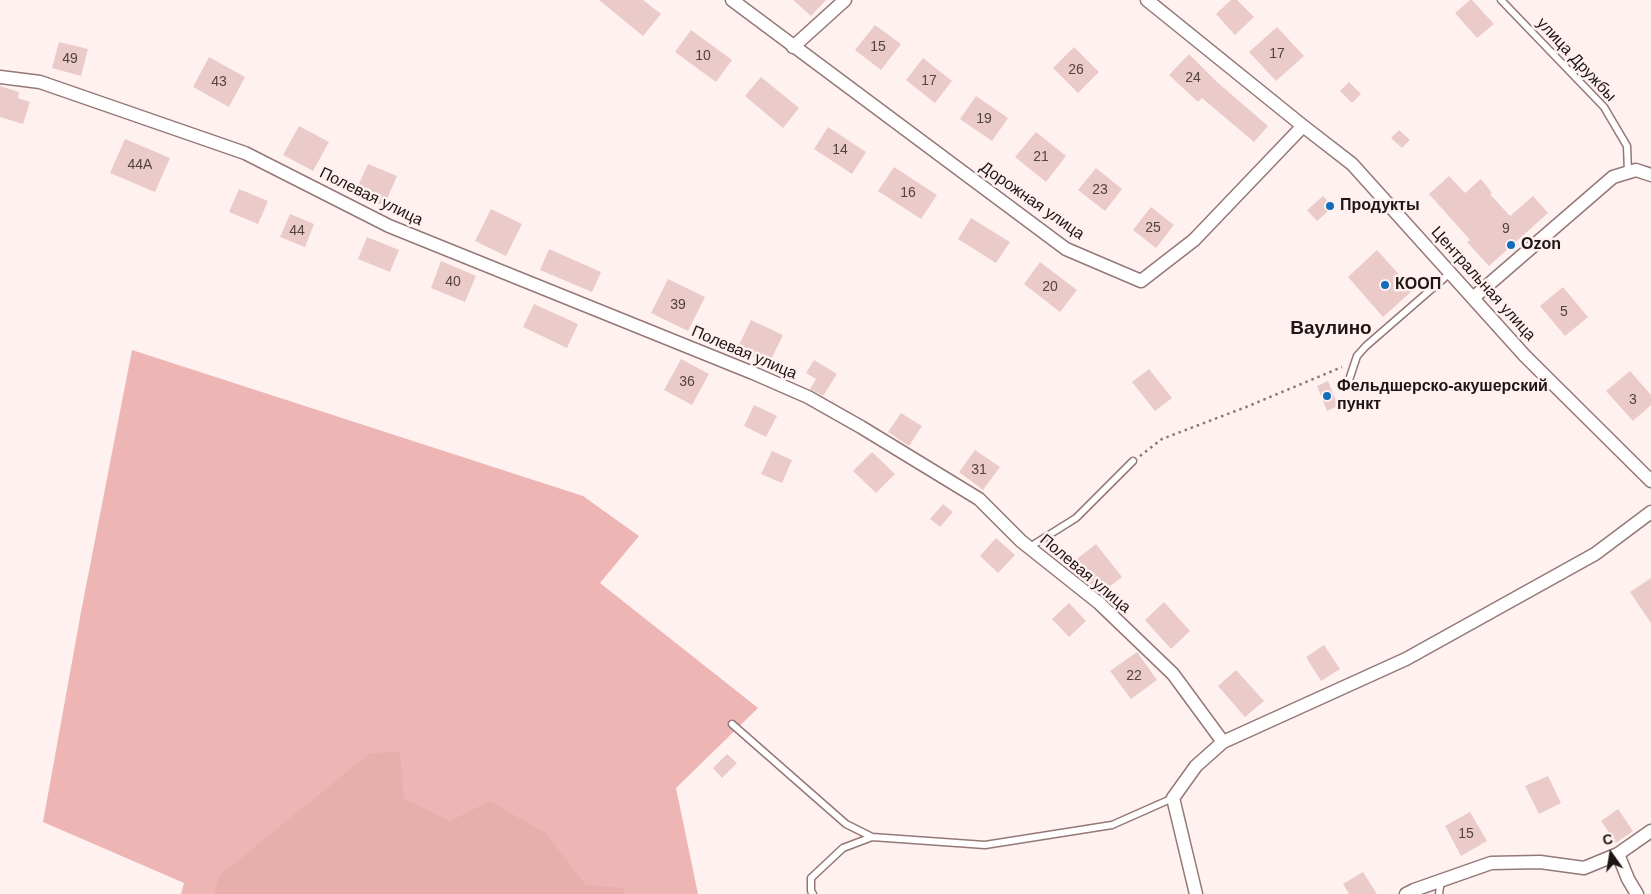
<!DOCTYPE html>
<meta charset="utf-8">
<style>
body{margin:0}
#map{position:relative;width:1651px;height:894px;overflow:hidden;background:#fef1f0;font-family:Helvetica,sans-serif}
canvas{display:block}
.north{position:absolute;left:1586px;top:829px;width:50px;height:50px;-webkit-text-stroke:4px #fef1f0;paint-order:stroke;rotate:347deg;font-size:14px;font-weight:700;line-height:20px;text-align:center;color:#201515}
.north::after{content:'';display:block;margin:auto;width:18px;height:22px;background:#201515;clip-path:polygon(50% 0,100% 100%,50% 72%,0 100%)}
</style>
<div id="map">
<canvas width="1651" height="894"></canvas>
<div class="north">С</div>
</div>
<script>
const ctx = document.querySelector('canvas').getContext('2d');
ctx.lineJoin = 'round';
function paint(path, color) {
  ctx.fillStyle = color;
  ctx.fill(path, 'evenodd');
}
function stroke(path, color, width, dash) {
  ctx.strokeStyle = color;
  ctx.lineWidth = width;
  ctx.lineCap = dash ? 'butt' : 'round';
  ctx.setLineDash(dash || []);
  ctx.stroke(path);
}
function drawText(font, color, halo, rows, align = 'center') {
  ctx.font = font + ' Helvetica,sans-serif';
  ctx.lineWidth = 5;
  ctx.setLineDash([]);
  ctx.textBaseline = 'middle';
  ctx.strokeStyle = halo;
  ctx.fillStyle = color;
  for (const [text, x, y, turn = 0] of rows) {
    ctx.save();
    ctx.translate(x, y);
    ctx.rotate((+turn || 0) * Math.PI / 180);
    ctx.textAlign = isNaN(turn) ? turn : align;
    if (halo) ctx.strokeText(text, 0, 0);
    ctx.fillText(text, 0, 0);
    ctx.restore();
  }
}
paint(new Path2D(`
 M132,350L583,496L639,536L600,583L758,708L676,788L698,894H181L184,883L43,822L81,612Z`), '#edb6b4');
paint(new Path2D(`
 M400,752L404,799L450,821L490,801L545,833L586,885L623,888L624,894H214L219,876L370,753Z`), '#e8aeab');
paint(new Path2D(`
 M599,0H643L661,14L643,36Z
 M793,0H826L811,16Z
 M1231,0H1237L1254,17L1235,35L1216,14Z
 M1470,0H1472L1494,24L1477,38L1455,13Z
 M875,25L901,44L881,70L855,50Z
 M1277,27L1304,56L1276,81L1249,52Z
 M691,30L732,60L716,82L675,52Z
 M59,42L88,49L81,76L52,68Z
 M1074,47L1099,72L1078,93L1053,68Z
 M1189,54L1217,82L1268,126L1254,142L1202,98L1198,102L1169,75Z
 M209,57L245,77L229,107L193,87Z
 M923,58L952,81L935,103L906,80Z
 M761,77L799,108L783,128L745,96Z
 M1349,82L1361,94L1352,103L1340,91Z
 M0,86L19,92L18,98L30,102L23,124L0,117Z
 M976,96L1008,118L992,141L960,119Z
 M299,126L329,142L313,171L283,155Z
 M828,127L866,152L852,174L814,149Z
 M1399,130L1410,140L1402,148L1391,138Z
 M1036,132L1066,156L1046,182L1015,157Z
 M125,139L170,158L155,192L110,173Z
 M368,164L397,176L384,206L355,193Z
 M894,167L937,195L921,219L878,191Z
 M1096,168L1122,189L1105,211L1078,190Z
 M1449,176L1465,193L1481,179L1492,193L1490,194L1510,216L1533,196L1548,213L1489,266L1467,242L1470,240L1429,194Z
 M239,189L268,201L258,224L229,212Z
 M1323,196L1333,207L1317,221L1307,210Z
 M1151,207L1174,225L1156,248L1133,230Z
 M491,209L522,224L506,256L475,241Z
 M290,214L314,224L305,247L280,237Z
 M971,218L1010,242L996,263L958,239Z
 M367,237L399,250L390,272L358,259Z
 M549,249L601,272L592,292L540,270Z
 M1377,250L1413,290L1383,317L1348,277Z
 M441,261L476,276L465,302L431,288Z
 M1040,262L1077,290L1060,312L1024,284Z
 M668,279L705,297L688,331L651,313Z
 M1563,287L1588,317L1565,336L1540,306Z
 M534,304L578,324L567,348L523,327Z
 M751,320L783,335L769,364L737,349Z
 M681,359L709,374L692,405L664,390Z
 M814,360L837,374L823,396L810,389L816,379L806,373Z
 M1149,369L1172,398L1155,411L1132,382Z
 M1630,371L1651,395V405L1633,421L1606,391Z
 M1328,381L1338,406L1327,411L1317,386Z
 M754,405L777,416L766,437L744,426Z
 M901,413L922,426L909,446L888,432Z
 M975,450L1000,467L983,490L959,472Z
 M772,451L792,460L782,483L761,474Z
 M872,452L895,474L876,493L853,471Z
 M943,504L953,512L940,527L930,519Z
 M996,538L1015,555L998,573L980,556Z
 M1096,544L1122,577L1100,594L1095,589L1073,562Z
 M1651,578V623L1630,592Z
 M1164,602L1190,631L1171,649L1145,620Z
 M1069,603L1086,621L1069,637L1052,619Z
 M1324,645L1340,669L1321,681L1306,657Z
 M1137,652L1157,680L1131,699L1110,671Z
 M1236,670L1264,701L1245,717L1218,686Z
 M727,754L737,763L722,778L713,768Z
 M1548,776L1561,803L1539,814L1525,786Z
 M1618,809L1633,831L1616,843L1601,821Z
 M1470,812L1487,841L1461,856L1445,826Z
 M1363,872L1377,894H1349L1343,884Z`), '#ebcbc9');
const service = new Path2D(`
 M1501,0L1604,107L1627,146L1628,172
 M1349,380L1357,356L1366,346L1450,273
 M1028,548L1076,518L1133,461
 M732,724L846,824L872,837
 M813,894L811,891V878L843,848L872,837L985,845L1112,825L1173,798
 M1439,894L1441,880`);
const minor = new Path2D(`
 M732,0L1066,249L1141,281L1194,240L1303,126
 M1147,0L1303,126L1352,164L1525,356L1651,481
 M793,47L845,0
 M0,77L40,82L245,153L389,226L753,373L808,397L861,427L979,499L1021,541L1099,603L1173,674L1223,742L1196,766L1173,798L1196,894
 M1473,298L1613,177L1636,170L1651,175
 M1223,742L1406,659L1595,554L1651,512
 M1618,854L1628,879L1637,894
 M1406,894L1414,890L1491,863L1540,862L1584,868L1618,854L1651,831`);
stroke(service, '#947876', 9);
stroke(minor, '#947876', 15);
stroke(new Path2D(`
 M1140,456L1162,439L1246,407L1342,367`), '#867a79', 2.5, [2.5, 4]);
stroke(service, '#fff', 6);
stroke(minor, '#fff', 12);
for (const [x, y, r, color] of [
 [1330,206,5,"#126dba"],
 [1511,245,5,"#126dba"],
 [1385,285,5,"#126dba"],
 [1327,396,5,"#126dba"]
]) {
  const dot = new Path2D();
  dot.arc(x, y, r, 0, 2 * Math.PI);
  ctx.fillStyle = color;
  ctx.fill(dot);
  stroke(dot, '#fef1f0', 2);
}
drawText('14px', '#534242', null, [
 ["15",878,47],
 ["17",1277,54],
 ["10",703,56],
 ["49",70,59],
 ["26",1076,70],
 ["24",1193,78],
 ["17",929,81],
 ["43",219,82],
 ["19",984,119],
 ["14",840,150],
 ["21",1041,157],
 ["44А",140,165],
 ["23",1100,190],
 ["16",908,193],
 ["25",1153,228],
 ["9",1506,229],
 ["44",297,231],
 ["40",453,282],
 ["20",1050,287],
 ["39",678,305],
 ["5",1564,312],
 ["36",687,382],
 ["3",1633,400],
 ["31",979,470],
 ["22",1134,676],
 ["15",1466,834]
]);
drawText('16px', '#201515', '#fef1f0', [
 ["улица Дружбы",1576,60,47],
 ["Полевая улица",371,197,26],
 ["Дорожная улица",1032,201,35],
 ["Центральная улица",1483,284,48],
 ["Полевая улица",744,353,23],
 ["Полевая улица",1085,574,40]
]);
drawText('bold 16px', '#201515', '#fef1f0', [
 ["Продукты",1340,206],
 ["Ozon",1521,245],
 ["КООП",1395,285],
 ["Фельдшерско-акушерский",1337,387],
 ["пункт",1337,405]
], 'left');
drawText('bold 19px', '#201515', '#fef1f0', [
 ["Ваулино",1331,329]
]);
</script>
